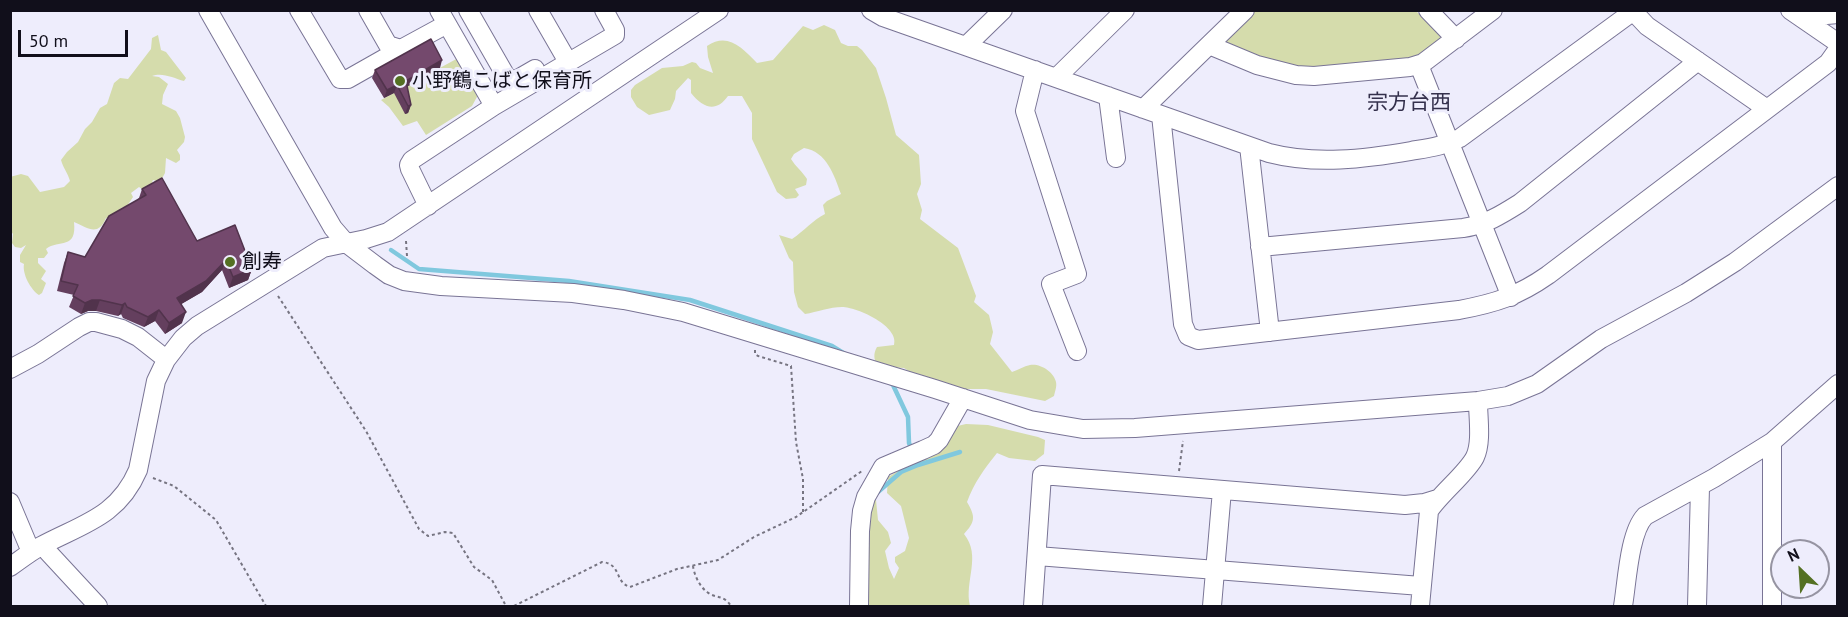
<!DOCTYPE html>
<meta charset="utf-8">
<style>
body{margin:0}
#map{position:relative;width:1848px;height:617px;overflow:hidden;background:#eeedfc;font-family:"PT Sans",sans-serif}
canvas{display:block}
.frame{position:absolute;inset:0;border:12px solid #110f1b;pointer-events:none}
.north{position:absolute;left:1770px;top:539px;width:60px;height:60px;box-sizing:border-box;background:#eeedfc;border:2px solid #9694a2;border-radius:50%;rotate:335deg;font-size:16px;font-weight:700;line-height:24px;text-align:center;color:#110f1b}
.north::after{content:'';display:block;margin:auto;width:21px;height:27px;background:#547023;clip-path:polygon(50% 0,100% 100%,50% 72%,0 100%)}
.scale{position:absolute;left:18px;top:30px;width:110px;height:27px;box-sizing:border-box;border:3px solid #110f1b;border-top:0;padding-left:8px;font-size:18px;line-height:21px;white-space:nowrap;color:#110f1b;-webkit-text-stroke:4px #eeedfc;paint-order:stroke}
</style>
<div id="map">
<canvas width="1848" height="617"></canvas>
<div class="frame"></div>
<div class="north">N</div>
<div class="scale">50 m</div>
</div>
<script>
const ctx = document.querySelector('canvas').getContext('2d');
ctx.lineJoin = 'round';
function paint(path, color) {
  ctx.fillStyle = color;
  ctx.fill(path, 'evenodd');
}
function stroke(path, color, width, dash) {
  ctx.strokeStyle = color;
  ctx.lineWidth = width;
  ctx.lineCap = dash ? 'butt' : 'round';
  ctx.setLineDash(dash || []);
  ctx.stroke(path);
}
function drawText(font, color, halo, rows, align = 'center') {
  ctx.font = font + ' "PT Sans","Noto Sans JP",sans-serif';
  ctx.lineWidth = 6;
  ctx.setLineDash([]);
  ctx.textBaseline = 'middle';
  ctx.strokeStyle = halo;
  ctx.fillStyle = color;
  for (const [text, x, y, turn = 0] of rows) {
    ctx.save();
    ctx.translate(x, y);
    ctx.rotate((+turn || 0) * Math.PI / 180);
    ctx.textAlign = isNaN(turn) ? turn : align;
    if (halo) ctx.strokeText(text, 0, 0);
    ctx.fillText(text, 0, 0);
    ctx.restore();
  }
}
paint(new Path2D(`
 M1253,10L1416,11L1441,35V38L1421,57L1306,71L1224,47V38Z
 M824,25L835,30L841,43L848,46H857L862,50L876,68L886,98L896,135L919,155L921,184L917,194L922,210L920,219L958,248L976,296L974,302L989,315L993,332L990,344L1012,372C1018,370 1024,366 1030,365C1040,363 1054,372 1056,382C1057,387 1055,391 1054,396L1045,401L986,389H958L918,377L904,368L877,366C874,359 873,354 877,347L894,345C900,327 858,307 842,307C830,307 817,312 805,314L798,307L794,292L793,262L789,258L779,235L792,239C804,231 813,220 825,214L823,205L827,201L841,194C834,175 827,152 804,148L794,154L791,159C796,167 802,171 807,179L806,185L795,189L799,195L796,198L786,199L777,192L752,139V113L742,96H728C716,113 703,108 691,93V80L688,78L676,91L675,99L670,110L649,115L637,107L631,97V90L635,85L662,68L683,66L692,62L696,63L700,68L713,73L708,57L707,46C728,32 742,48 757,63L773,60L803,26L813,30Z
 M158,35L161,50L166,52L186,78L184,81C174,78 162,72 152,76L159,77L168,84L163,95L162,104L176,111L180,118L185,137L184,142L177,150L180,155V160L176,163L166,158L165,173L160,182L153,180L151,185L142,189L139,187L131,193L133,197L127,206L121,208C118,214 113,218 106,218C98,237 88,228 74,222C77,250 59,239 46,249L48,253L44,258H38V263L46,271L41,279L46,283L42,293L39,295C31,290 22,274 24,264L20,262V255L26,245L21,248L15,247L12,243L13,234L10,230V177L21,174L28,176L40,192L64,187L70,181C68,173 63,168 61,160L67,152L78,142L85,129L92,122L100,108L107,104L114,83L120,78L128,79L151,49L152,38Z
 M460,57L478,95L472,106L426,135L417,121L403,126L389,107L381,100Z
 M966,424L988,425L1038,437L1045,440L1044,454L1035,461L1009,458L997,453C984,469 974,483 967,502C976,517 975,522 964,534C982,556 964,581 970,606H869V506L873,498L876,500L878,520L888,532L891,543L885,551L889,568L894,579L899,568L895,562V557L905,551L909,538L901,506L887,493L888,477L910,464L953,427Z`), '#d5dcac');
stroke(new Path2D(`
 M391,250L419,269L569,281L690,300L832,346L845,354
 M890,383L893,385L908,417L909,443L912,450
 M915,458L918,465L960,452
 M878,492L901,472L918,465`), '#80c8de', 4.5);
const minor = new Path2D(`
 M208,10L333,228L346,243L375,265L389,275L404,281L441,286L573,293L624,300L683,312L935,389L1030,420L1083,429L1135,428L1478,401L1508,396L1537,384L1601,339L1686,293L1735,262L1838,186
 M299,10L340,79H348L401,49
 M368,10L388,45L401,49L447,24
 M439,10L494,106L615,35V30L604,10
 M468,10L507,78L516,80L535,69
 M538,10L568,62
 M871,10L883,17L1269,153C1315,165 1365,159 1411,151C1428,148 1444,146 1460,138L1635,10
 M1428,10L1456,39
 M1632,10L1647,26L1767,109
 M1790,10L1838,43
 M1798,12L1815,16L1838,14
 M1209,45L1257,65L1296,75L1314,76L1410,67L1423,63L1493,10
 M966,46L1003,10
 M1419,65L1511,297
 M1035,70L1025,111L1077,274L1051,284L1077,351
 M1056,78L1125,10
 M1108,96L1116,158
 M1143,109L1245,10
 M1161,115L1183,324L1188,336L1198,340L1459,310C1496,303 1518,296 1548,275L1828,63L1838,49
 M1249,146L1270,332
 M428,206L410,169L409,165L412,160L494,106
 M1260,247L1463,228C1485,225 1501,215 1520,203L1698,61
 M10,369L38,354L79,327L89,322H96L122,329L138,337L166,359
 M1772,442V606
 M10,502L31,552
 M48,552L98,606
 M1037,556L1421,586
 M10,567C20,560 30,552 41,546C82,524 118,517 138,470L156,381L166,360L183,338L197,326L323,248L366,239L388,232L719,10
 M859,606L860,531L862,511L866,497L883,467L923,450L934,445L939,440L963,398
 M1033,606L1042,475L1405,505L1424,503L1437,499
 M1212,606L1222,490
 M1420,606L1429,511C1440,494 1467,473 1475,457C1482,442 1478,418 1478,401
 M1623,606C1627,583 1629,533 1645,516L1714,478L1772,442L1838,384
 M1697,606L1700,487`);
stroke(minor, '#797495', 20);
stroke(new Path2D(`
 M406,241L407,256
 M278,296L366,431L419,529L428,536L445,532L453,533L474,567L492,580L506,606
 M755,350V354L758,356L791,366L796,442L803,479V512
 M1179,471L1183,441
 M153,478L174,486L216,520L266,606
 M693,566C694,574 699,586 707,592C716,599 723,594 731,606
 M514,606L602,562C622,564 614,582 630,587L677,569L718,560L754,537L796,517L862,471`), '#767481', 2, [3, 3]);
stroke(minor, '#fff', 18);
paint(new Path2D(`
 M440,68L407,86L411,105L408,113L405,114L394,93L384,98L372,78L375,70Z
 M142,189L197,241L252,269L248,280L229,288L222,270L202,292L181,304L182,323L165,334L155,321L144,327L123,318L121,314L118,316L96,311H88L81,314L69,307L74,295L57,291L64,263L68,252L85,257L139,198Z`), '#643f5e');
paint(new Path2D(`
 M442,60L440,68L403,89L406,81Z
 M397,85L394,93L384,98L387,90Z
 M411,105L408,113L405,114L408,106Z
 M226,260L222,270L202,292L173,309L177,298Z
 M252,269L248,280L229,288L233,277Z
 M92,300H100L96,311H88L81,314L85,303Z
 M125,303L121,314L118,316L122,305Z
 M159,310L155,321L144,327L148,317Z
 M186,312L182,323L165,334L169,323Z`), '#51334c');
const building = new Path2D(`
 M431,39L442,60L406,81L411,105L408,106L397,85L387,90L375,70Z
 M162,178L197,241L235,225L252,269L233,277L226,260L206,281L177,298L186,312L169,323L159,310L148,317L127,307L125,303L122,305L100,300H92L85,303L73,296L78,285L61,281L68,252L85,257L109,216L146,195L142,189Z`);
paint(building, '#74496d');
stroke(building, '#51334c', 1.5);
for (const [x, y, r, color] of [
 [400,81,6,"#547023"],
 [230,262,6,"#547023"]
]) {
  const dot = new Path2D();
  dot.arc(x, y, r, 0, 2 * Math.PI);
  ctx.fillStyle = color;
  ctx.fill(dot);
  stroke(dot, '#eeedfc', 2);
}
drawText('20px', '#110f1b', '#eeedfc', [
 ["小野鶴こばと保育所",412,81],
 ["創寿",242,262]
], 'left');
drawText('21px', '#34304c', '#eeedfc', [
 ["宗方台西",1409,103]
]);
</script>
